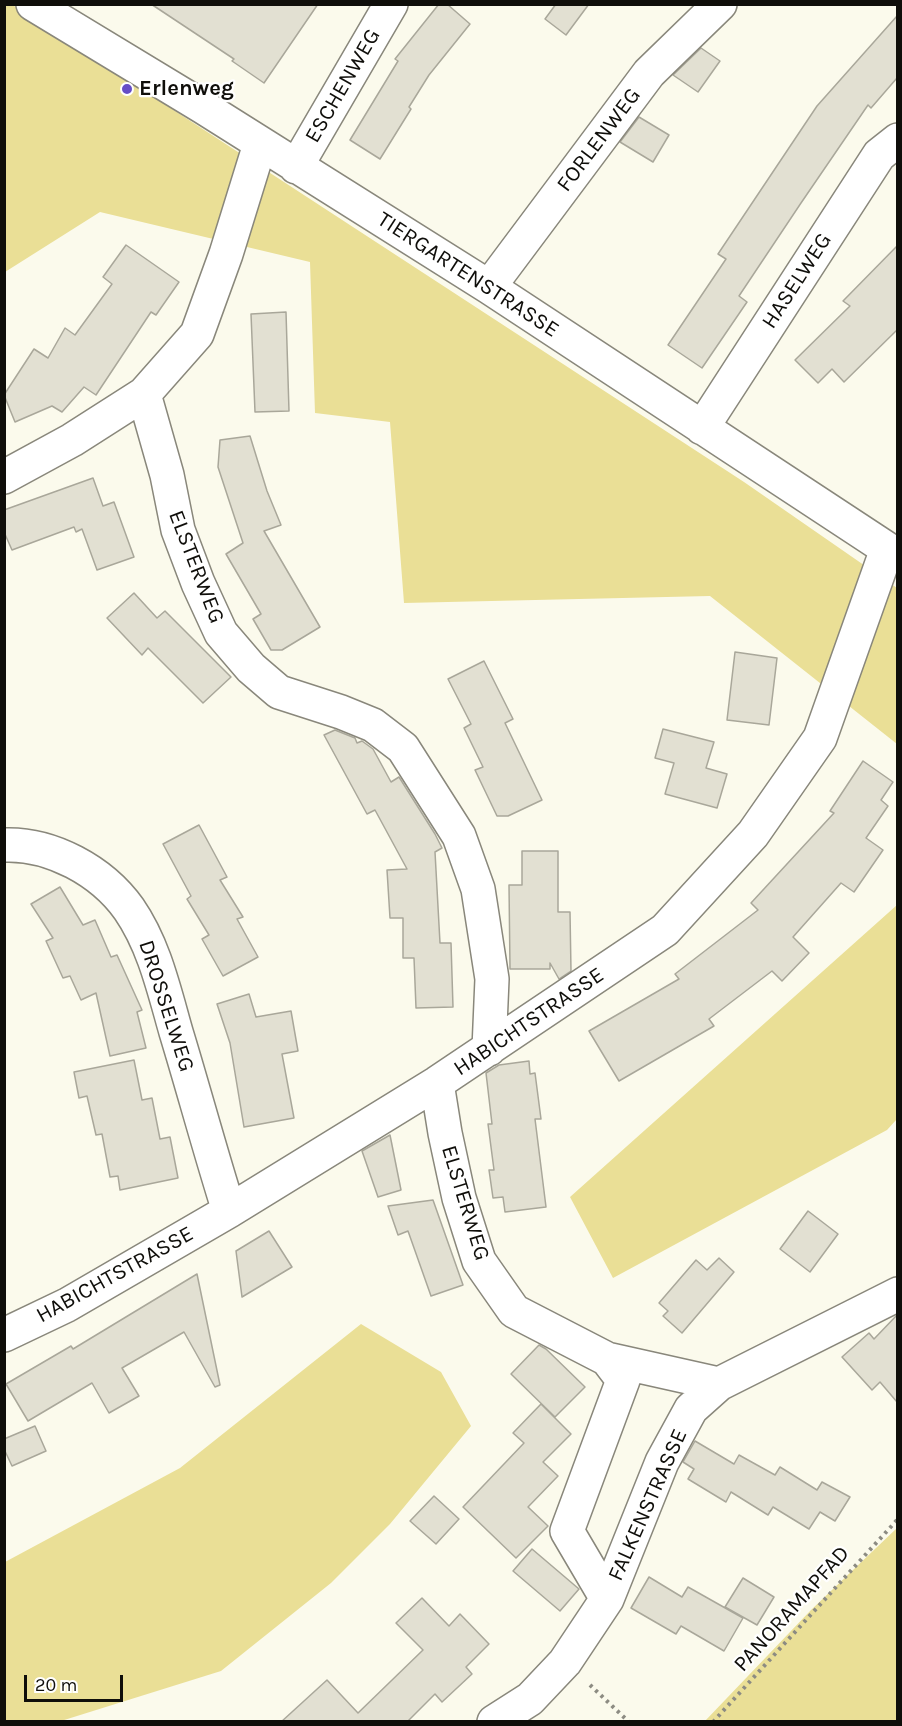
<!DOCTYPE html>
<style>
body{margin:0}
#map{position:relative;width:902px;height:1726px;overflow:hidden;background:#fbfaec;font-family:Karla,sans-serif}
canvas{display:block}
.frame{position:absolute;inset:0;border:6px solid #0f0e0a;pointer-events:none}
.scale{position:absolute;left:24px;top:1675px;width:99px;height:27px;box-sizing:border-box;border:3px solid #0f0e0a;border-top:0;padding-left:8px;font-size:18px;line-height:21px;white-space:nowrap;color:#0f0e0a;-webkit-text-stroke:4px #fff;paint-order:stroke}
</style>
<div id="map">
<canvas width="902" height="1726"></canvas>
<div class="frame"></div>
<div class="scale">20 m</div>
</div>
<script>
const ctx = document.querySelector('canvas').getContext('2d');
ctx.lineJoin = 'round';
function paint(path, color) {
  ctx.fillStyle = color;
  ctx.fill(path, 'evenodd');
}
function stroke(path, color, width, dash) {
  ctx.strokeStyle = color;
  ctx.lineWidth = width;
  ctx.lineCap = dash ? 'butt' : 'round';
  ctx.setLineDash(dash || []);
  ctx.stroke(path);
}
function drawText(font, color, halo, rows, align = 'center') {
  ctx.font = font + ' Karla,sans-serif';
  ctx.lineWidth = 4.5;
  ctx.setLineDash([]);
  ctx.textBaseline = 'middle';
  ctx.strokeStyle = halo;
  ctx.fillStyle = color;
  for (const [text, x, y, turn = 0] of rows) {
    ctx.save();
    ctx.translate(x, y);
    ctx.rotate((+turn || 0) * Math.PI / 180);
    ctx.textAlign = isNaN(turn) ? turn : align;
    if (halo) ctx.strokeText(text, 0, 0);
    ctx.fillText(text, 0, 0);
    ctx.restore();
  }
}
paint(new Path2D(`
 M11,4L744,482L897,588V744L710,596L404,603L390,422L315,413L310,262L100,212L5,272L4,5Z
 M897,905V1119L887,1130L613,1278L570,1197Z
 M361,1324L441,1372L471,1426L390,1524L331,1583L221,1671L61,1721H5V1562L180,1468Z
 M897,1528V1721H705L811,1610Z`), '#eadf96');
const building = new Path2D(`
 M151,4H318L264,83L232,61L234,59Z
 M439,4H447L470,24L429,75L409,107L411,109L380,159L350,140L398,61L395,59Z
 M556,4H589L566,35L545,19Z
 M897,16V78L871,108L868,105L801,203L739,296L747,302L702,368L668,345L726,259L718,254L817,106Z
 M701,48L720,61L698,92L673,75Z
 M639,117L669,135L653,162L620,142Z
 M126,245L179,282L156,315L151,312L96,395L84,387L62,412L52,406L15,422L4,395L34,349L48,358L65,328L75,335L112,284L103,277Z
 M897,246V330L844,382L832,369L818,383L795,360L850,306L843,301Z
 M286,312L289,411L255,412L251,314Z
 M250,436L267,491L281,525L264,531L320,627L282,650H271L253,619L261,614L226,554L243,543L218,467L220,440Z
 M93,478L103,506L114,502L134,557L97,570L82,529L76,532L74,527L12,550L4,532V510Z
 M134,593L157,618L165,611L231,677L203,703L148,648L142,655L107,618Z
 M735,652L777,658L769,725L727,720Z
 M484,661L513,719L505,723L542,800L508,816H497L475,770L483,767L464,728L471,724L448,679Z
 M663,729L714,742L706,768L727,774L717,808L665,794L674,763L655,758Z
 M335,730L355,738L357,743L362,741L373,749L391,782L399,777L435,834L442,848L435,852L440,943H451L453,1007L416,1008L414,958H403V918H390L387,870L407,869L375,810L367,814L324,735Z
 M863,761L893,782L881,800L888,806L866,838L883,850L854,892L841,883L793,937L809,953L782,981L772,971L709,1019L714,1026L619,1081L589,1031L679,979L675,974L758,910L751,903L834,813L830,811Z
 M199,825L227,877L220,880L243,917L237,919L258,957L223,976L202,939L209,935L187,899L191,896L163,844Z
 M522,851H558V912H570L571,971L559,979L550,963V969H510L509,885H522Z
 M60,887L83,925L95,920L111,957L117,955L142,1010L137,1012L146,1048L110,1056L96,993L81,1000L70,976L63,978L46,941L53,938L31,904Z
 M249,994L256,1017L291,1011L298,1051L282,1054L294,1118L244,1127L230,1043L217,1004Z
 M134,1060L142,1100L152,1098L160,1139L170,1137L178,1178L120,1190L118,1176L110,1177L102,1134L96,1135L87,1096L79,1098L74,1072Z
 M529,1061L530,1074L535,1073L541,1119H535L546,1207L505,1212L503,1197L493,1198L489,1170H494L488,1124H492L486,1073L499,1065Z
 M390,1135L401,1190L378,1197L362,1151Z
 M433,1200L463,1285L431,1296L408,1231L398,1235L388,1206Z
 M808,1211L838,1234L810,1272L780,1249Z
 M269,1231L292,1267L242,1297L236,1251Z
 M719,1258L734,1272L682,1333L663,1316L668,1311L659,1303L696,1260L707,1270Z
 M197,1274L220,1385L215,1387L184,1332L122,1368L139,1396L109,1413L92,1383L28,1421L6,1384L71,1346L73,1349Z
 M897,1315V1402L880,1382L872,1390L842,1357L869,1333L874,1339Z
 M539,1345L546,1349L585,1387L555,1417L511,1374Z
 M541,1404L571,1434L543,1462L558,1476L528,1507L548,1526L516,1558L463,1507L524,1443L513,1433Z
 M35,1426L46,1451L12,1466L4,1449V1439Z
 M695,1441L734,1464L739,1455L775,1475L780,1467L817,1490L822,1482L850,1497L835,1521L820,1512L809,1529L773,1507L768,1515L731,1492L726,1502L688,1479L694,1469L683,1462Z
 M434,1496L459,1519L436,1544L410,1521Z
 M532,1549L579,1589L560,1611L513,1571Z
 M649,1577L682,1597L688,1587L743,1618L724,1651L681,1626L676,1634L631,1608Z
 M743,1578L774,1597L757,1625L725,1607Z
 M422,1598L449,1626L460,1614L489,1644L466,1667L472,1674L442,1702L435,1694L407,1722H281L327,1680L358,1713L423,1650L396,1623Z`);
paint(building, '#e2e0d2');
stroke(building, '#a9a79a', 1.5);
const minor = new Path2D(`
 M33,4L203,107L489,287L898,556
 M296,167L391,4
 M489,287L649,73L720,4
 M144,394L167,475L178,530L198,583L221,633L251,668L279,692L341,712L373,725L403,748L459,836L478,889L492,979L489,1049
 M702,428L879,155L898,140
 M4,477L72,440L144,394L197,334L226,254L260,144
 M4,845C51,843 102,871 129,909C154,945 164,990 176,1032C194,1091 210,1151 229,1211
 M437,1083L445,1133L459,1198L479,1261L514,1311L607,1359L719,1384
 M4,1335L67,1305L229,1211L437,1083L665,930L753,834L820,738L887,549
 M607,1599L567,1531L623,1380L607,1359
 M494,1722L530,1699L565,1662L607,1599L662,1462L691,1409L719,1384L898,1294`);
stroke(minor, '#89877b', 36);
stroke(new Path2D(`
 M590,1685L629,1722
 M713,1722L898,1519`), '#8c8b82', 4, [3, 4.5]);
stroke(minor, '#fff', 33);
for (const [x, y, r, color] of [
 [127,89,6,"#654dc6"]
]) {
  const dot = new Path2D();
  dot.arc(x, y, r, 0, 2 * Math.PI);
  ctx.fillStyle = color;
  ctx.fill(dot);
  stroke(dot, '#fff', 2);
}
drawText('22px', '#0f0e0a', '#fff', [
 ["ESCHENWEG",343,86,-60],
 ["FORLENWEG",599,140,-53],
 ["TIERGARTENSTRASSE",468,275,33],
 ["HASELWEG",797,281,-57],
 ["ELSTERWEG",196,567,69],
 ["DROSSELWEG",166,1006,72],
 ["HABICHTSTRASSE",529,1022,-34],
 ["ELSTERWEG",465,1203,73],
 ["HABICHTSTRASSE",115,1275,-29],
 ["FALKENSTRASSE",648,1505,-66],
 ["PANORAMAPFAD",792,1609,-48]
]);
drawText('bold 22px', '#0f0e0a', '#fff', [
 ["Erlenweg",139,89]
], 'left');
</script>
